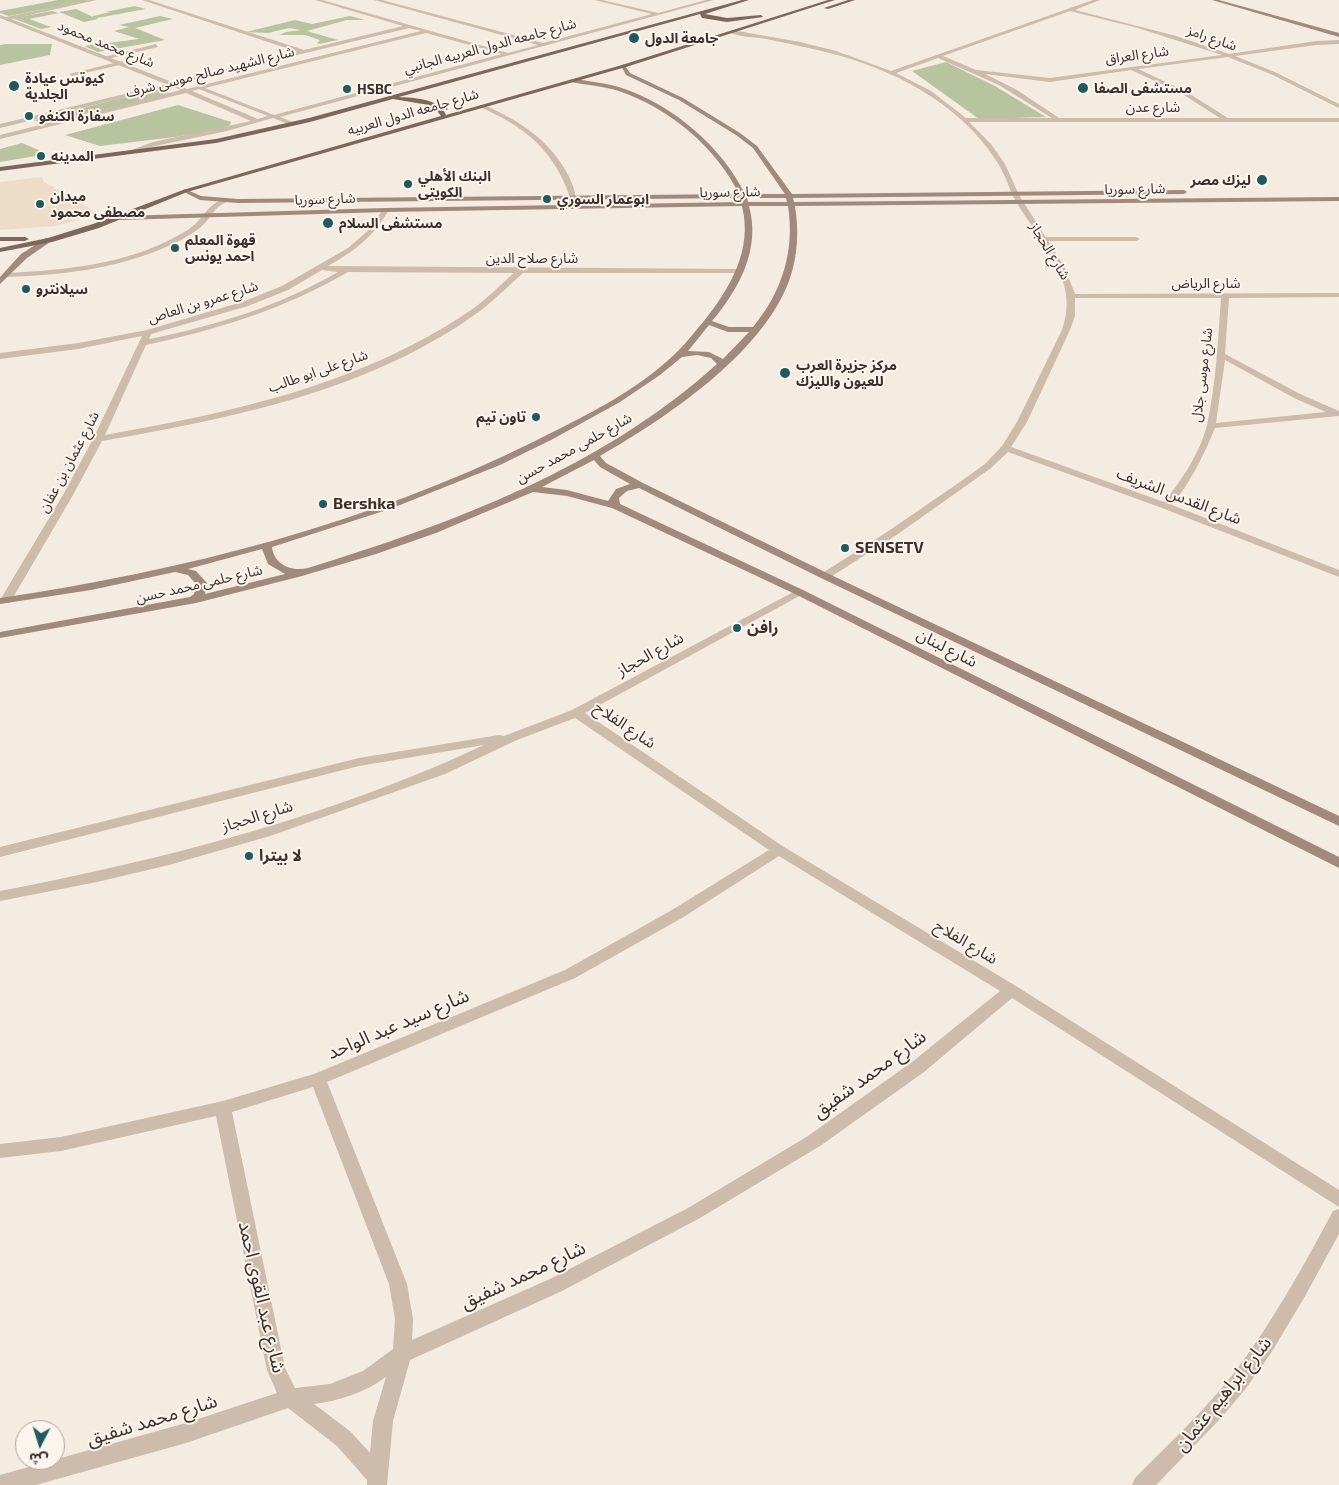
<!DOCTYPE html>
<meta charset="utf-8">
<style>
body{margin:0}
#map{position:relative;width:1339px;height:1485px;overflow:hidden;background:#f4ebe1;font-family:"Exo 2","Noto Sans Arabic",sans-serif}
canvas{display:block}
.north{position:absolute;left:15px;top:1420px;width:50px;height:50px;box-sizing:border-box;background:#fbf5ee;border:1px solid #aea6a0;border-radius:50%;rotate:185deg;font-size:14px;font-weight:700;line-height:20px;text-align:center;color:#3b302b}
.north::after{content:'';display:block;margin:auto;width:18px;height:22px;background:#1f5a5e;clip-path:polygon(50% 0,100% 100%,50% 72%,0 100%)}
</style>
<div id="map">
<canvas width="1339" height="1485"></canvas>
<div class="north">ش</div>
</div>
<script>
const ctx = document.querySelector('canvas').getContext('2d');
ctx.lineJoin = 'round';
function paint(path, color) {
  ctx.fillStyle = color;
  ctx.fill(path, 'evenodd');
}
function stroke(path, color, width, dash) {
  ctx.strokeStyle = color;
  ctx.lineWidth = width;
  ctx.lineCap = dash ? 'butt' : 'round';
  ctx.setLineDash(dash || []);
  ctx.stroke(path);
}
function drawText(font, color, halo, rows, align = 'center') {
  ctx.font = font + ' "Exo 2","Noto Sans Arabic",sans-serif';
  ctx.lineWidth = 4;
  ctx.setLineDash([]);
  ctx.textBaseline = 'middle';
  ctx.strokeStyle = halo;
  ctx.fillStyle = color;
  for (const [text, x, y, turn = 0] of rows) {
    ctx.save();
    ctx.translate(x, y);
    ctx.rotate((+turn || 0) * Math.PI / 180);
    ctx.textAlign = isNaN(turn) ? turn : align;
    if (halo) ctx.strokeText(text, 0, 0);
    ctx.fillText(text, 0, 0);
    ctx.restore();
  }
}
paint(new Path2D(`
 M58,0H92L9,16L0,13V11Z
 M135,6L146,9L97,18L94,16L98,19L84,22L59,12L76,9L93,17V16L111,12H105Z
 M52,11L59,13L29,19L51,27L41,29L12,18Z
 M160,16L173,19L135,28L165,40L98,52L84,46L139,39L114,31L129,27L119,25Z
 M350,16L365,20H347L307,31L338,40L319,44L317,43L320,40L305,35H279L286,32L301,30L289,28L268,33L246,32L295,20L312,24Z
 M6,44H52L50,55L0,65V45Z
 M946,62L995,86L1046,117L979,119L912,71Z
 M158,89L171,94L46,125L34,120Z
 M178,105L231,122L230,125L222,129L175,137L100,146L65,135Z
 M22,143L48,154L0,162V149Z`), '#b8c4a0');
paint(new Path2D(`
 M42,177L44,182L99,214L55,226L0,230V182Z`), '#ecdcc8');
paint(new Path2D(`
 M156,44L158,47L107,59L104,57Z
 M122,61L124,64L72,76L69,74Z
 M1040,237H1136L1140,239L1136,241H1040Z`), '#cdbbac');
paint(new Path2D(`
 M88,0H97L11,19L172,82L298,52L142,0H149L304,50L403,26L315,0H322L508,53L538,45L374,0H382L543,43L652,14L594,0H602L658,13L706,0H714L280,117L295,123L293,126L273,118L227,131L155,146L126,154V152L153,142L251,121L186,93L0,139V135L181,90L171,86L0,128V124L166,84L0,18V15L6,17ZM409,28L421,31L187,89L177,84ZM426,33L502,54L274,115L205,88ZM199,89L268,116L258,119L192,91Z
 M1093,0H1100L1075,10L1176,36L1229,54L1316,41L1339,40V44L1316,45L1235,56L1277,73L1339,104V108L1273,75L1228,57L1138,69L1185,91L1228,118H1339V122H969L991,144L1005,164L1019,195L1064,266L1075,294L1339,293V297L1229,298L1225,354L1300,394L1339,411V416L1215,428C1203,457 1191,481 1172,505L1339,570V577L1162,508L1008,452L991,468L963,488L898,534L829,578H821L820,576L821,574L890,530L957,484L985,464L1002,446L1017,422L1062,330C1077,286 1053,262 1032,226C1025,215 1017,205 1012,194C1007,182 1003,170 995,159C958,102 891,68 826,52C806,47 786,43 766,39C755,37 739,37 729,32L732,30L800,42L836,51L891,71ZM1070,11L1138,28L1222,55L1050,78L976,70L943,56ZM938,58L999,85L1052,118H966L931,91L896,73ZM1131,70L1181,93L1220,118H1059L1017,90L985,74L1050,82ZM1075,298H1221C1218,340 1216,383 1207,425C1200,453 1182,480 1164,502L1011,447L1027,422L1070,330L1075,316ZM1225,360L1294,398L1326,412L1216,423Z
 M480,105H484C518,120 549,139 567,173C571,181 576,191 575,198L570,197C553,149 525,127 480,107Z
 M225,199L228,201L227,202C214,207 212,216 203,225C197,231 188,236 181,240C126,268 66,275 6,277L2,275L6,273C65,270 125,265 177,236C185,232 193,227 199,220C208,210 211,203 225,199Z
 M385,208L389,210C371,239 357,249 328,266L741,269L745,271L741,273H523C509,285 495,300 480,311C370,391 233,418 102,441L73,495L11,601L9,603H1L0,600L63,495L93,439L142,336L78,349L0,359V353L78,343L147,330L242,302L282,286L348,248L370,229L383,209ZM322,270L338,272C279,306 215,326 149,339L151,334L248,306L288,290ZM348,272L514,273C501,284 488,298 474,308C364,384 234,412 105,435L146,345C217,330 284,309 348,272Z
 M799,589L803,590L804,592L803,594L585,713L784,847L1016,986L1339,1190V1207L1012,998L924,1072L820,1146L700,1218L562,1291L410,1360L393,1421L387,1485H367V1480L337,1446L288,1408L186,1443L36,1485H0V1475L186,1423L277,1393L267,1370L216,1116L61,1151L0,1158V1144L61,1137L223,1101L314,1074L565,970L672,910L769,850L575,718L517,740L445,774L270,836L169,865L97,882L0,901V891C166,859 330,817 484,745L359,766L0,857V847L359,758L499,735L504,736L572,710ZM779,856L1000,991L912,1062L808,1136L688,1208L550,1279L412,1340L413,1319L407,1284L327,1082L575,978L682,918ZM313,1087L389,1284L395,1319L393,1349L363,1371L330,1384L295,1388L285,1368L232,1112ZM386,1377L373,1421L370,1453L351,1432L314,1404C339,1401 366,1392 386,1377Z
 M1339,1209V1234L1304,1298L1271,1353L1247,1387L1221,1418L1156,1485H1132L1135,1478C1169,1444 1204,1411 1234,1373C1272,1323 1303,1267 1333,1211Z`), '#cdbbac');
paint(new Path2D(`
 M1212,0H1219L1339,33V37Z
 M624,64L630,73L683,98L740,133L757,146L792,194L1184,190L1187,192L1184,194L793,198L794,202L1339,197V201L795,206C799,230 798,257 789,281C762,354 666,418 600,456L606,463L643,483L829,574L1339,816V826L821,578L639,488L627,491L619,498L620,504L803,590L1339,857V868L795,594L612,508L567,496L533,492L436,533L376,554L302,576L196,603L0,638V632L190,597L194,594L196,584L188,575L175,572L91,590L0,604V598C183,571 367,524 533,442C583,417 638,391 678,351C687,342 695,331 704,321C730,288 753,250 742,206L385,212L121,220L117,218L121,216L385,208L741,202L740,198L238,203L200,200L182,191L185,189L201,196L238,199L739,194C716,147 669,108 619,91C603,86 586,85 570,82L572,79C589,81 606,83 622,88C673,105 721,146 745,194H785L753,148L736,135L679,100L626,75L621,66ZM747,198H786L787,202H748ZM749,206H788C795,251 782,292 753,327H729L712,321C739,289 761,249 749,206ZM709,325L728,332H749L723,359L709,352L688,351ZM697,355L711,358L717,364C602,468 454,523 308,568C292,572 274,565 272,547L390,509L500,465L553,439L620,402L660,375L682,357ZM594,460L600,467L630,484L616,489L608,501L567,490L542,487ZM262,549L268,564L285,574L205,594L207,583L196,571L188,569Z
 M46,238L53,240L27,258L0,284V277L21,254Z`), '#a18a7d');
paint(new Path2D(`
 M742,0H749L705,14L727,18L761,15L763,17L727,22L702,18L700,14L399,97C414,98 439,98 446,115L622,65L828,0H835L626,67L187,192L99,228L52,242L0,252V248L48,238L93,224L183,190L441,116L435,108L429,105L393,99L310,122L216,143L0,171V167L216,139L309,118Z
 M848,0H855L828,9L824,8Z
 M0,237H25L29,239L25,241H0Z`), '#7d675c');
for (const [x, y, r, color] of [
 [634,38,6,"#1f5a5e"],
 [14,86,6,"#1f5a5e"],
 [1083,88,6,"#1f5a5e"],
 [347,89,5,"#1f5a5e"],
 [29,116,5,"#1f5a5e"],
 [41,156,5,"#1f5a5e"],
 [1262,180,6,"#1f5a5e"],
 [408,184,5,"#1f5a5e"],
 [547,199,5,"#1f5a5e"],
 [40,204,5,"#1f5a5e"],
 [328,223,6,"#1f5a5e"],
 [175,248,5,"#1f5a5e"],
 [26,289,5,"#1f5a5e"],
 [785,373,6,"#1f5a5e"],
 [536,417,5,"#1f5a5e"],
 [323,504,5,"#1f5a5e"],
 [845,548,5,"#1f5a5e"],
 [737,628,5,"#1f5a5e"],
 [249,856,5,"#1f5a5e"]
]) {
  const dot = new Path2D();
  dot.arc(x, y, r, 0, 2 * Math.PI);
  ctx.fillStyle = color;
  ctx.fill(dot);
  stroke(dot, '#fbf5ee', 2);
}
drawText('bold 14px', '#3b302b', '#fbf5ee', [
 ["جامعة الدول",645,38],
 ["كيوتس عيادة",25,78],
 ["الجلدية",25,94],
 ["مستشفى الصفا",1094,88],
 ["HSBC",357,89],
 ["سفارة الكنغو",39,116],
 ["المدينه",51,156],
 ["البنك الأهلي",418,176],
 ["الكويتى",418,192],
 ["ليزك مصر",1251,180,"right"],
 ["ميدان",50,196],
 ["مصطفى محمود",50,212],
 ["ابوعمار السوري",557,199],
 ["مستشفى السلام",339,223],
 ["قهوة المعلم",185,240],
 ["احمد يونس",185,256],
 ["سيلانترو",36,289],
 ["مركز جزيرة العرب",796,365],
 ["للعيون والليزك",796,381],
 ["تاون تيم",526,417,"right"]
], 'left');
drawText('14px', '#3b302b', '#fbf5ee', [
 ["شارع رامز",1212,38,19],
 ["شارع محمد محمود",106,44,22],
 ["شارع جامعه الدول العربيه الجانبي",490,46,-15],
 ["شارع العراق",1137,55,-8],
 ["شارع الشهيد صالح موسى شرف",210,72,-14],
 ["شارع عدن",1153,107],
 ["شارع جامعه الدول العربيه",413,112,-16],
 ["شارع سوريا",1135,189,-1],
 ["شارع سوريا",730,192,-1],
 ["شارع سوريا",325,199,-2],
 ["شارع الحجاز",1050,251,59],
 ["شارع صلاح الدين",532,258],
 ["شارع الرياض",1206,283],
 ["شارع عمرو بن العاص",203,302,-17],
 ["شارع على ابو طالب",318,371,-19],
 ["شارع موسى جلال",1202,375,-83],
 ["شارع حلمى محمد حسن",574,448,-29],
 ["شارع عثمان بن عفان",69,462,-62],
 ["شارع حلمى محمد حسن",199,584,-13]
]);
drawText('16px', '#3b302b', '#fbf5ee', [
 ["شارع القدس الشريف",1179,496,21],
 ["شارع لبنان",947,648,27],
 ["شارع الحجاز",650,654,-29],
 ["شارع الفلاح",625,725,34],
 ["شارع الحجاز",257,816,-17],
 ["شارع الفلاح",966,942,31]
]);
drawText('bold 16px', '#3b302b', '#fbf5ee', [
 ["Bershka",333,504],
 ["SENSETV",855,548],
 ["رافن",747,628],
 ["لا بيترا",259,856]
], 'left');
drawText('19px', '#3b302b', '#fbf5ee', [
 ["شارع سيد عبد الواحد",398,1024,-23],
 ["شارع محمد شفيق",869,1074,-36],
 ["شارع محمد شفيق",523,1275,-25],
 ["شارع عبد القوى احمد",262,1297,77],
 ["شارع ابراهيم عثمان",1223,1394,-51],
 ["شارع محمد شفيق",152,1420,-17]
]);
</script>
